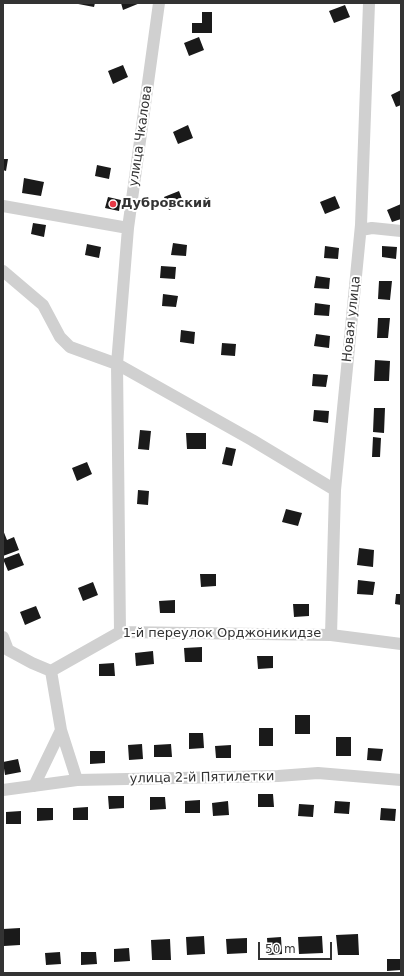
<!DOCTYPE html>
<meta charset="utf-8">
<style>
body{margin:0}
#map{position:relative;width:404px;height:976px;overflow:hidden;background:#fff;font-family:"DejaVu Sans",sans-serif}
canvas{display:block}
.frame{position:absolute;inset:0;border:4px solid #333;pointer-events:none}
.scale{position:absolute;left:258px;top:942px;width:74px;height:18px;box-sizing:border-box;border:2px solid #333;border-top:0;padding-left:5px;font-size:12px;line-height:14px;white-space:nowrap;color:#333;-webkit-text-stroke:3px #fff;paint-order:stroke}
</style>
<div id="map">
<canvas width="404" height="976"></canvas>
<div class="frame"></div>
<div class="scale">50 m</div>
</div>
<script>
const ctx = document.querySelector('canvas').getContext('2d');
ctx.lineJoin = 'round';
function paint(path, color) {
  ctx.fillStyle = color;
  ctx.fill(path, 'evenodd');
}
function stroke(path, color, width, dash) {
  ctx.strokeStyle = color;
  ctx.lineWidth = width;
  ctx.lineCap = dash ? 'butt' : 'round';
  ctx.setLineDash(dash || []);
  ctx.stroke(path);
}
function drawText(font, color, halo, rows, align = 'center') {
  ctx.font = font + ' "DejaVu Sans",sans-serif';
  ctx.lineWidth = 4;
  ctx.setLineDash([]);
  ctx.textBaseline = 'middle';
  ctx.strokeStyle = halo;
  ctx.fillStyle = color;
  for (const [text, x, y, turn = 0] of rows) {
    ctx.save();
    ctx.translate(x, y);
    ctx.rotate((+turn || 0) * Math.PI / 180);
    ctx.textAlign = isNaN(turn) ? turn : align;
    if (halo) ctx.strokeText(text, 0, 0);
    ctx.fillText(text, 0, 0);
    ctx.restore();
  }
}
paint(new Path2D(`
 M73,3H95L94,7Z
 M121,3H140L123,10Z
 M345,5L350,17L334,23L329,11Z
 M202,12H212V33H192V23H202Z
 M199,37L204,50L189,56L184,43Z
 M123,65L128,77L113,84L108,71Z
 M401,90V105L396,107L391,95Z
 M188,125L193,138L178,144L173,132Z
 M3,159H8L6,171L3,170Z
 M97,165L111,168L109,179L95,176Z
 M24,178L44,182L41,196L22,193Z
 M179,191L184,204L169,210L164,197Z
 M335,196L340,208L325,214L320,202Z
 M108,197L121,200L119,211L105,208Z
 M401,204V219L392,222L387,210Z
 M33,223L46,225L44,237L31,234Z
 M173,243L187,245L186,256L171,255Z
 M87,244L101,247L99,258L85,255Z
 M325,246L339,248L338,259L324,258Z
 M382,246L397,247L396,259L382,257Z
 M161,266L176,267L175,279L160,278Z
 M316,276L330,278L329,289L314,288Z
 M379,281H392L390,300L378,299Z
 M163,294L178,296L176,307L162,306Z
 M315,303L330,305L329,316L314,315Z
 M378,318H390L388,338H377Z
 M181,330L195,332L194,344L180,342Z
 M316,334L330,336L329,348L314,346Z
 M222,343L236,344L235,356L221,355Z
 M375,360L390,361L389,381H374Z
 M313,374L328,375L326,387L312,386Z
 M374,408H385L384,433L373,432Z
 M314,410L329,411L328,423L313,421Z
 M140,430L151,431L149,450L138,449Z
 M186,433H206V449H187Z
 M373,437L381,438L380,457H372Z
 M226,447L236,449L232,466L222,464Z
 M87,462L92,474L77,481L72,468Z
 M138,490L149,491L148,505L137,504Z
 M286,509L302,513L298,526L282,522Z
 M3,530L7,540L14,537L19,550L3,556Z
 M359,548L374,550L373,567L357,565Z
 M19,553L24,565L8,571L3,559Z
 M200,574H216V586L201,587Z
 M358,580L375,582L373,595L357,594Z
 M93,582L98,595L83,601L78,588Z
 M396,594H401V605L395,604Z
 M175,600V613H160L159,601Z
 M293,604H309V616L294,617Z
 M36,606L41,618L25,625L20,612Z
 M202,647V662H185L184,648Z
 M153,651L154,664L136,666L135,653Z
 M257,656H273V668L258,669Z
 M114,663L115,676H99V664Z
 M295,715H310V734H295Z
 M259,728H273V746H259Z
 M189,733H203L204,748L189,749Z
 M336,737H351V756H336Z
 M142,744L143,759L129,760L128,745Z
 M171,744L172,757H154V745Z
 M231,745V758H216L215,746Z
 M368,748L383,749L381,761L367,760Z
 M90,751H105V763L90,764Z
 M18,759L21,772L5,775L3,762Z
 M258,794H273L274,807H258Z
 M108,796H124V808L109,809Z
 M150,797H165L166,809L150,810Z
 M200,800V813H185V801Z
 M228,801L229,815L213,816L212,803Z
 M335,801L350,802L349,814L334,813Z
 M299,804L314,805L313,817L298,816Z
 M88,807V820H73V808Z
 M37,808H53V820L37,821Z
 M381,808L396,809L395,821L380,820Z
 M21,811V824H6V812Z
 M20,928V945L4,946L3,929Z
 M358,934L359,955H338L336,935Z
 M204,936L205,954L187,955L186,937Z
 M322,936L323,953L299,954L298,937Z
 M281,937L282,954L268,955L267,938Z
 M247,938V953L227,954L226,939Z
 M170,939L171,960H152L151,940Z
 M129,948L130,961L114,962V949Z
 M60,952L61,964L46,965L45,953Z
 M81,952H96L97,964L81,965Z
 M387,959H401V970L387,971Z`), '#1a1a1a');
stroke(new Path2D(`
 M3,206L128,228
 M361,230L372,228L401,231
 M3,271L43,305L60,337L70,347L117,364L252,440L335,490
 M120,632L117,364L128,228L159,3
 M331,635L335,490L361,225L369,3
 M3,637L8,650L32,663L51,671L120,632L331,635L401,644
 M51,671L61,730L77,780
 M34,786L61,730
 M3,790L77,780L278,776L318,773L401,780`), '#d0d0d0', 12);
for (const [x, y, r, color] of [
 [113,204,4,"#e63946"]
]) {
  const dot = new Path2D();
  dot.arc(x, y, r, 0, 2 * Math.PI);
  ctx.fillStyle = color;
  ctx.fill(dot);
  stroke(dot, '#fff', 1.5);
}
drawText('13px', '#333', '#fff', [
 ["улица Чкалова",141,136,-82],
 ["Новая улица",352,319,-84],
 ["1-й переулок Орджоникидзе",222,634],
 ["улица 2-й Пятилетки",202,778,-1]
]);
drawText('bold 13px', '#333', '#fff', [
 ["Дубровский",121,204]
], 'left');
</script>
